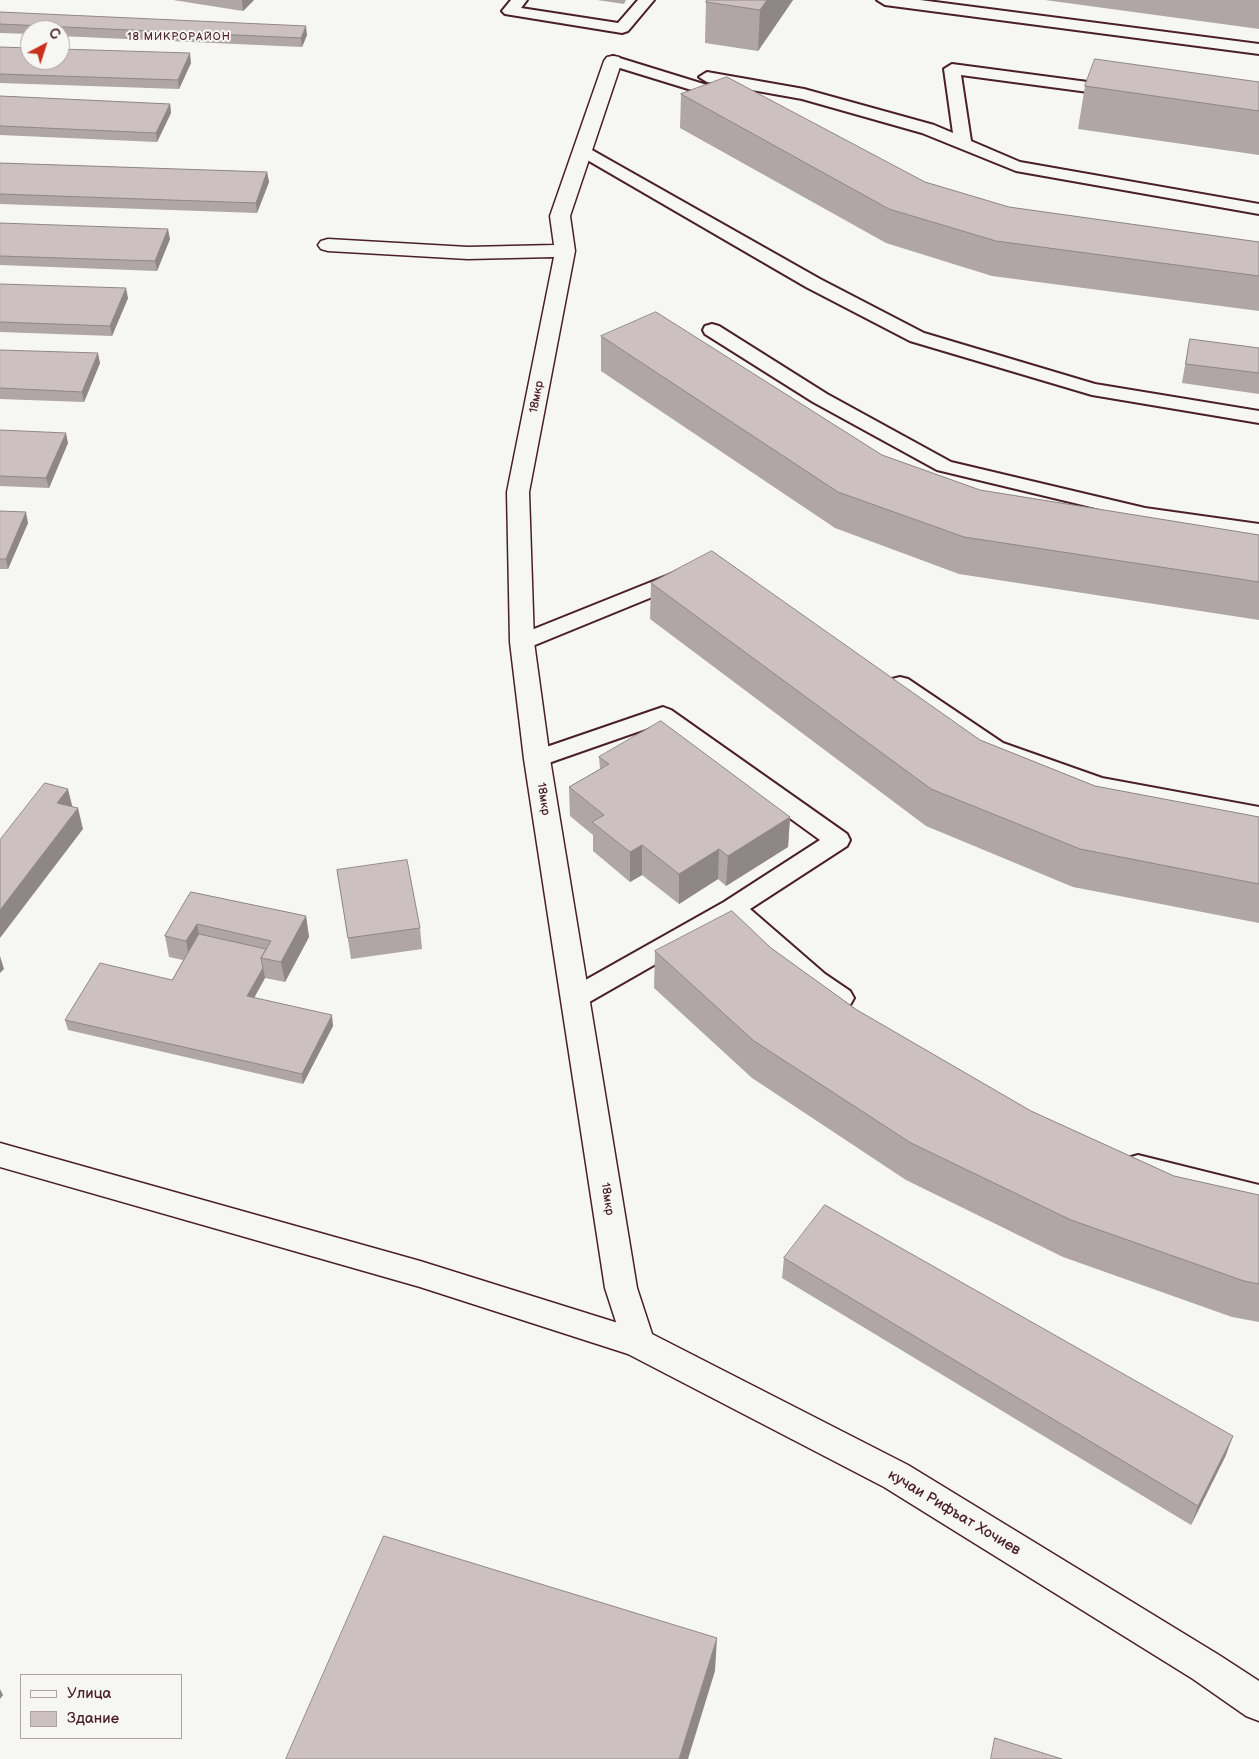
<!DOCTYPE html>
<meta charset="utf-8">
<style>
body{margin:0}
#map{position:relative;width:1259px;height:1759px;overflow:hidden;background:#f6f6f2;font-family:"Balsamiq Sans",sans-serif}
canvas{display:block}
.legend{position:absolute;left:20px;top:1674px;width:162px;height:65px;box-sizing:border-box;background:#f6f6f2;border:1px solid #b1a0a2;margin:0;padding:6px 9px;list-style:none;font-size:15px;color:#4a1f2b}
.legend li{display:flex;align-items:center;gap:10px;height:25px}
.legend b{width:25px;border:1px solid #b1a0a2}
.north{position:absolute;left:20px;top:20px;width:50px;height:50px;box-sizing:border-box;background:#f6f6f2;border:1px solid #b1a0a2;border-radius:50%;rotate:40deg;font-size:14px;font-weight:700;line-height:20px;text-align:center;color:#4a1f2b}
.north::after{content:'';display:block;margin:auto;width:18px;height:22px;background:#c8321e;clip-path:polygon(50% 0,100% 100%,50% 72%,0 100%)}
</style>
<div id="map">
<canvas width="1259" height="1759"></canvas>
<ul class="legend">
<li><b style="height:6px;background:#f6f6f2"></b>Улица</li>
<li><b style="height:14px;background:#ccc1c0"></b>Здание</li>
</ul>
<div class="north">С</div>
</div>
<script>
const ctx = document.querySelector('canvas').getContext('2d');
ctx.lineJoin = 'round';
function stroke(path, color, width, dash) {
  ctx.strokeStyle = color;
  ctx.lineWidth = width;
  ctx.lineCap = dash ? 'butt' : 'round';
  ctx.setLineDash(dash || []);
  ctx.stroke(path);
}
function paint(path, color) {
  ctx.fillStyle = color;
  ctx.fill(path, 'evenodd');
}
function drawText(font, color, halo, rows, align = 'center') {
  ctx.font = font + ' "Balsamiq Sans",sans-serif';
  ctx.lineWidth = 4;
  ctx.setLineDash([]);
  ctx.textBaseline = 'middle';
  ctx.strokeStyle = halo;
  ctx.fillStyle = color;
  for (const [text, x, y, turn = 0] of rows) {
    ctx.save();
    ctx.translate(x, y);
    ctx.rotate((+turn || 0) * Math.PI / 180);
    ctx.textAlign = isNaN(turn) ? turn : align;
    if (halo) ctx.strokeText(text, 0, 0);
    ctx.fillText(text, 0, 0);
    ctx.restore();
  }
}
const service = new Path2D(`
 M511,0H527L521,8L618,23L638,0H654L628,31L622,33L505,14L502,11Z
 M877,0H920L1259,44V54L885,5Z
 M613,56L736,94L738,97L736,100H724L607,64L605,61L607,58Z
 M952,64L1118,86L1126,91L1118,96L961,75L971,141L1020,162L1259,204V214L1016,171L922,133L802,99L707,82L699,77L707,72L804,89L934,125L953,133L944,69Z
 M583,145L820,279L924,333L1095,384L1259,411V423L1092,395L910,341L806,287L577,154L575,150L577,146Z
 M712,324L719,326L827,394L951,462L1145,508L1259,524V536L1145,520L937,470L813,402L705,334L703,330L705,326Z
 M681,570L689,572L692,577L689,582L530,647L522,649L514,647L511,642L514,637Z
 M900,677L908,679L1003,743L1102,778L1259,807V823L1099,793L987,755L892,689L889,684L892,679Z
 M663,707L671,710L847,834L850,840L847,846L750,909L825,974L850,991L854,998L850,1005C843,1007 839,1008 832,1005C801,990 758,944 731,921L584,1005L575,1008L566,1005L562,998L566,991L724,902L820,840L660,724L537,767L529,765L525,759L529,753Z
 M1138,1155L1259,1185V1207L1128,1174L1124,1166L1128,1158Z`);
const minor = new Path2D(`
 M613,56L619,57L622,61L570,216L575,251L529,492L534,642L550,759L637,1288L655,1343L650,1353L638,1357L626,1353L605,1288L524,759L510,642L507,492L554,257L468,259L328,251L321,249L318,245L321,241L328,239L468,247L554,245L550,216L604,61L607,57Z`);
const secondary = new Path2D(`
 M0,1143L420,1261L650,1333L908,1465L1219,1655L1259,1681V1721L1246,1716L1193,1679L884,1487L628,1354L420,1287L0,1167Z`);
stroke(service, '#4a1f2b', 4);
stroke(minor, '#4a1f2b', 3);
stroke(secondary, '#4a1f2b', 3);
paint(service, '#f6f6f2');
paint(minor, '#f6f6f2');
paint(secondary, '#f6f6f2');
paint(new Path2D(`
 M173,0H254L243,11Z
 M597,0H626L624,4Z
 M707,0H793L758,51L705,43L706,2Z
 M1045,0H1259V29Z
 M0,12L307,35L302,47L60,36V30H30V34L0,33Z
 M0,47L191,63L179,89L0,83Z
 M1259,82V155L1078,129L1085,86Z
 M681,94L925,182L1009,207L1259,242V311L992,276L886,243L680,128Z
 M0,96L170,104L171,113L157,142L0,135Z
 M0,163L267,172L269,182L257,213L0,204Z
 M0,223L170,239L157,271L0,265Z
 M0,284L128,298L112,336L0,332Z
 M601,336L882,455L980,490L1259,535V620L959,574L835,528L601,371Z
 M1190,339L1259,348V394L1182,383L1186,359Z
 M0,350L100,363L84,402L0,399Z
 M0,430L68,443L49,488L0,486Z
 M0,511L28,523L8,569H0Z
 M651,583L980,740L1095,786L1259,817V923L1073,887L926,826L650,619Z
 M599,757L790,817L788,847L726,886L718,879L679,904L642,875L630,882L593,851V835L570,816L569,787L600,769Z
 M337,870L420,928L422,949L351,959Z
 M191,892L306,916L309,937L285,982L265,978L254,998L333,1026L303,1084L68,1030L65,1020L172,980L183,960L169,957L165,936Z
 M771,948L857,1010L1031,1111L1174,1176L1259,1195V1322L1232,1317L1063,1257L906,1180L752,1078L654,988L655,951Z
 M784,1258L1226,1455L1191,1525L782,1278Z`), '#afa6a5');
paint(new Path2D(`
 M242,0H254L243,11Z
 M767,0H793L758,51L760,10Z
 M306,26L307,35L302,47L301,38Z
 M190,53L191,63L179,89L178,80Z
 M170,104L171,113L157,142L156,133Z
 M267,172L269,182L257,213L256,203Z
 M168,229L170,239L157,271L155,261Z
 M126,288L128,298L112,336L110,326Z
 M98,353L100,363L84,402L82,392Z
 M66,433L68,443L49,488L46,478Z
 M26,512L28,523L8,569L6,559Z
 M68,789L73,809L57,803Z
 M78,808L83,829L0,938V910Z
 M790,817L788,847L726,886L728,856Z
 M642,845V875L630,882V852Z
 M719,849L718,879L679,904V874Z
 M306,916L309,937L285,982L281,962Z
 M197,924L201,945L190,962L186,941Z
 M0,956L4,969L0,973Z
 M263,968L265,978L249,1007L247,996Z
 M332,1015L333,1026L303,1084L302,1074Z
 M1233,1436L1226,1455L1191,1525L1198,1506Z
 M717,1638L715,1671L688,1759H679Z
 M0,1689L3,1695L0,1699Z`), '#8f8786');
const building = new Path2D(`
 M707,0H767L760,10L706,2Z
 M0,12L306,26L301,38L0,24Z
 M0,47L30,48V60H60V49L190,53L178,80L0,74Z
 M1095,59L1259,82V111L1085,86Z
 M727,77L925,182L1009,207L1259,242V276L996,241L889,209L681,94Z
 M0,96L170,104L156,133L0,126Z
 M0,163L267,172L256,203L0,194Z
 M0,223L168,229L155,261L0,256Z
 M0,284L126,288L110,326L0,322Z
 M656,312L882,455L980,490L1259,535V582L964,537L838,492L601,336Z
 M1190,339L1259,348V373L1186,364Z
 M0,350L98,353L82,392L0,388Z
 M0,430L66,433L46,478L0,476Z
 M0,511L26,512L6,559H0Z
 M712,551L980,740L1095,786L1259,817V884L1080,849L931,789L651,583Z
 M661,721L790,817L728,856L719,849L679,874L642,845L630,852L592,822L604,815L569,787L609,764L599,757Z
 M45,783L68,789L57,803L78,808L0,910V840Z
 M407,860L420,928L348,938L337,870Z
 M191,892L306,916L281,962L261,958L271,941L197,924L186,941L165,936Z
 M732,911L771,948L857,1010L1031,1111L1174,1176L1259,1195V1284L1244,1281L1071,1220L911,1143L754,1041L655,951Z
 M199,934L266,949L261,958L263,968L247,996L332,1015L302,1074L65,1020L100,963L172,980Z
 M825,1205L1233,1436L1198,1506L784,1258Z
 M384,1536L717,1638L679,1759H286Z
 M995,1738L1062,1759H991Z`);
paint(building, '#ccc1c0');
stroke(building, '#8f8786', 1);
ctx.letterSpacing = '1px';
drawText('11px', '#4a1f2b', '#f6f6f2', [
 ["18 МИКРОРАЙОН",179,37]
]);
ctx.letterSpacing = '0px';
drawText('12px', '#4a1f2b', '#f6f6f2', [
 ["18мкр",537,397,-79],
 ["18мкр",543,799,81],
 ["18мкр",607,1199,81]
]);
drawText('15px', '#4a1f2b', '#f6f6f2', [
 ["кучаи Рифъат Хочиев",954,1513,31]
]);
</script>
